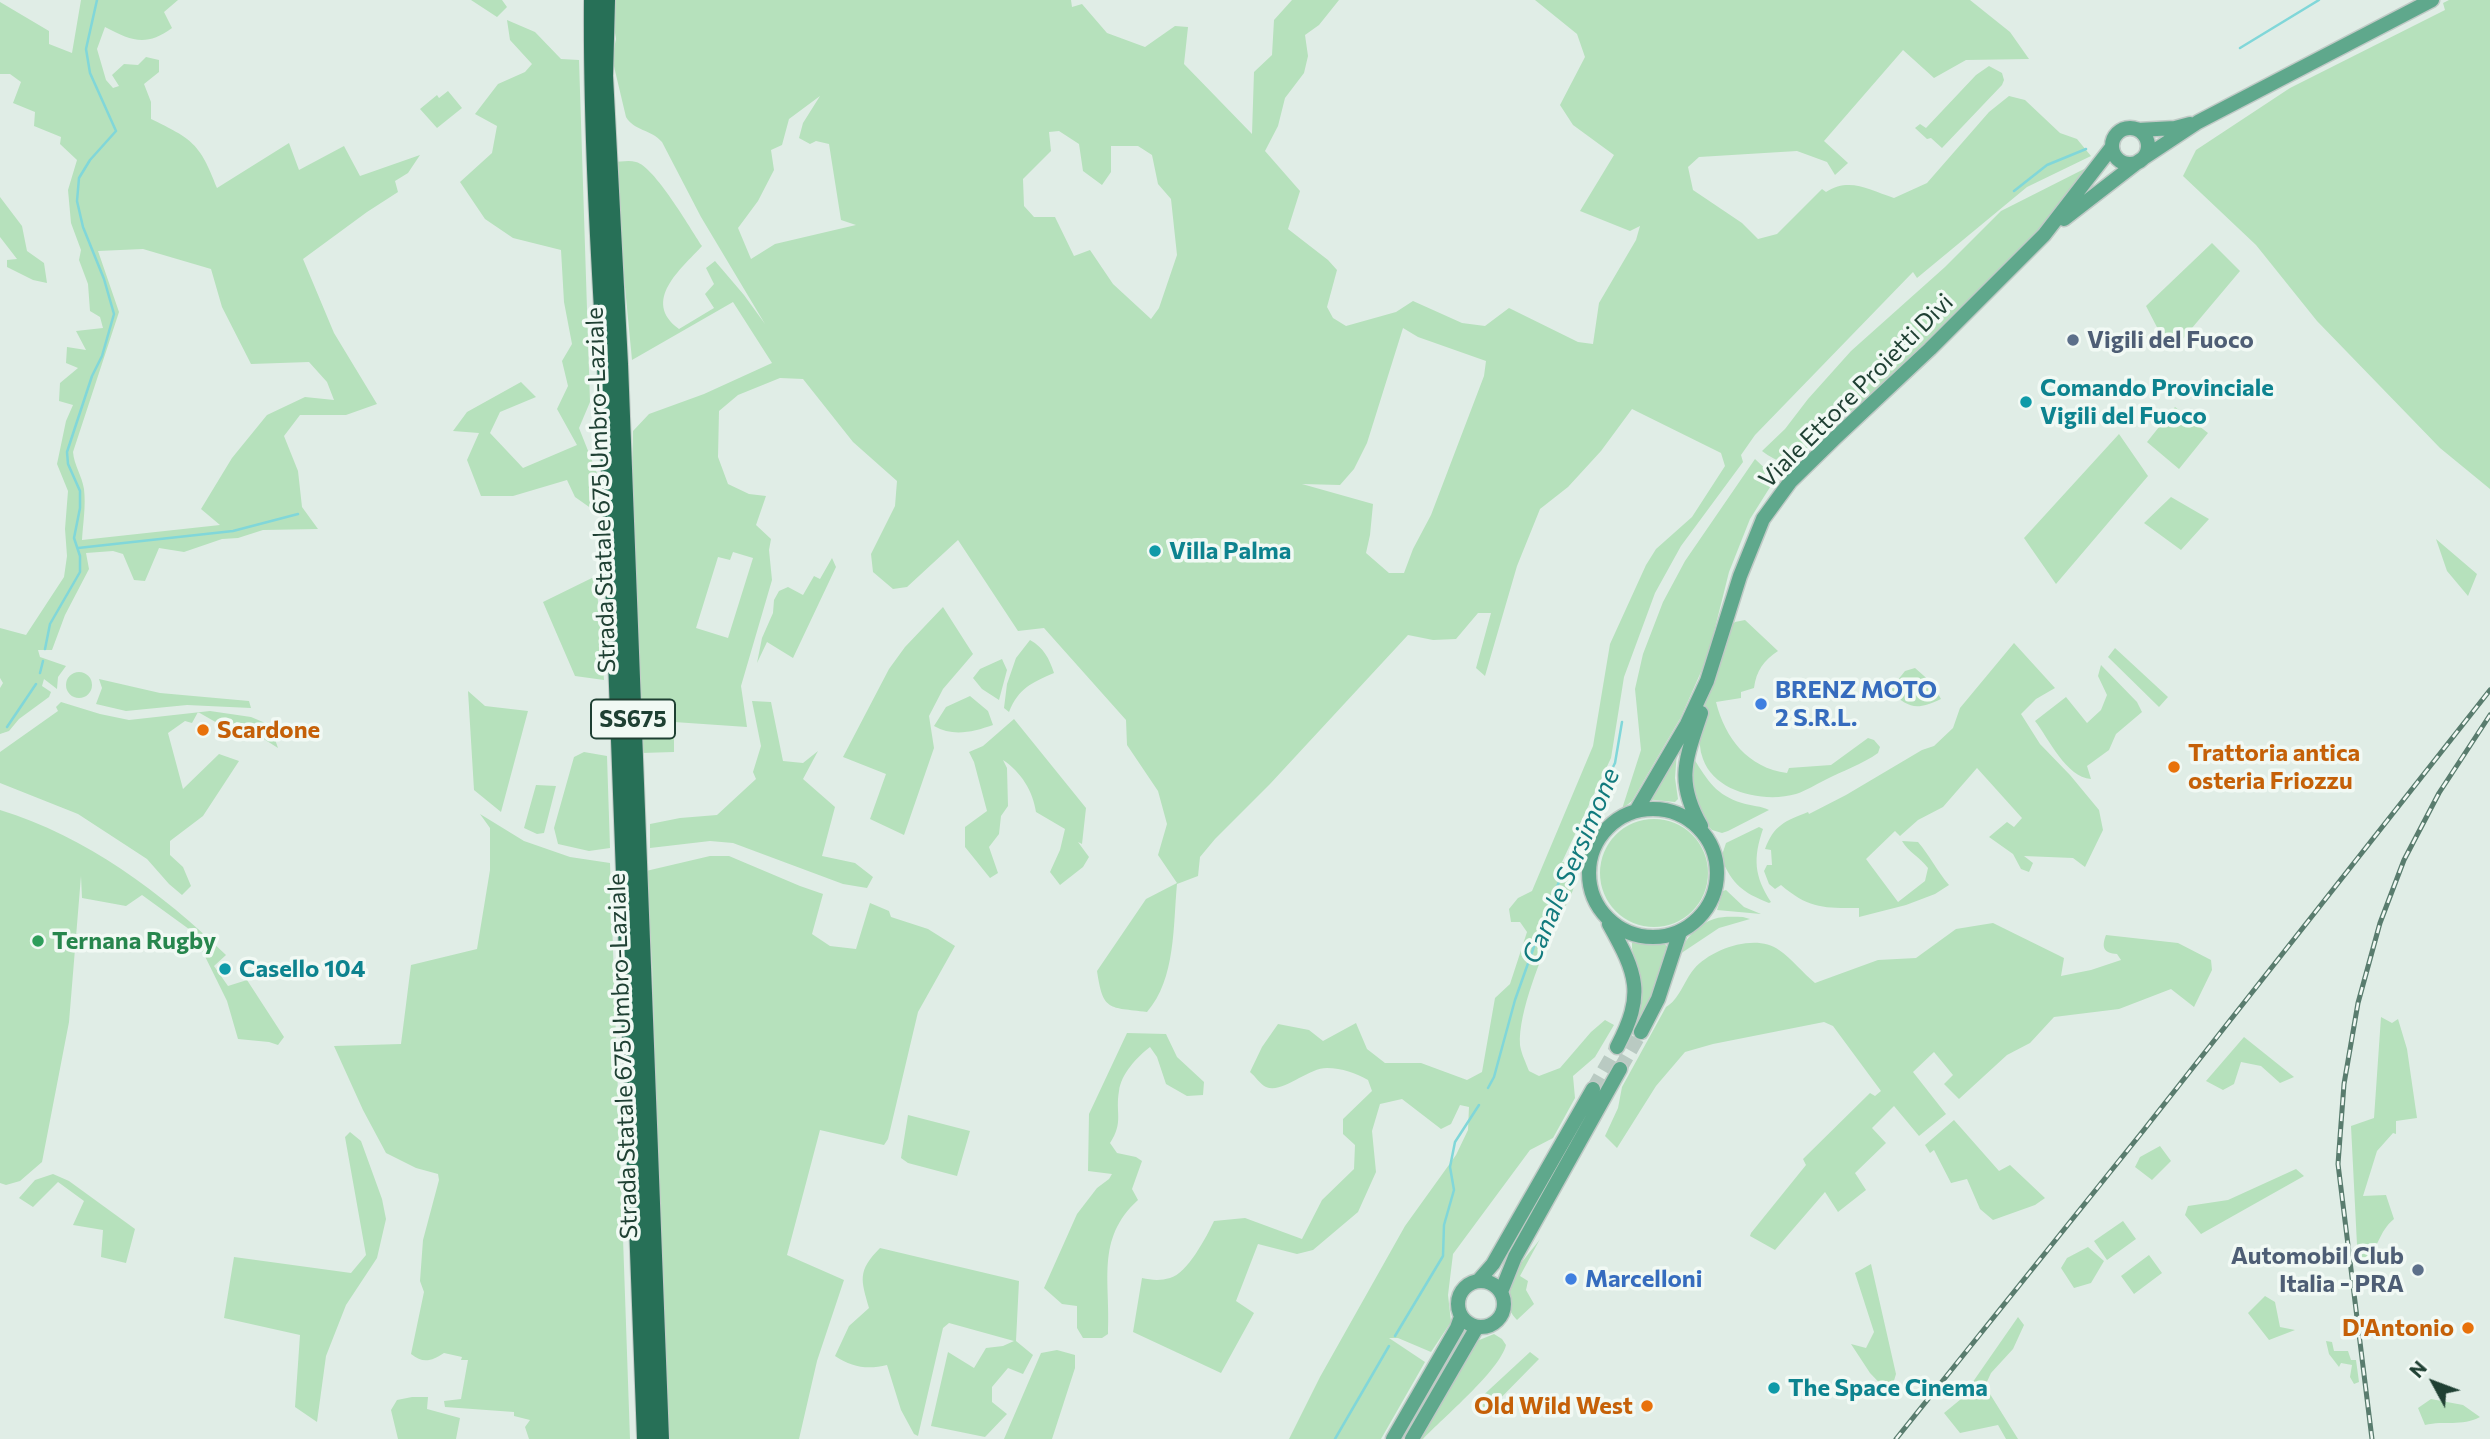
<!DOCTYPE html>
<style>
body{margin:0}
#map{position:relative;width:2490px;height:1439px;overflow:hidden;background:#e0ede6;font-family:Commissioner,sans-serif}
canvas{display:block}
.north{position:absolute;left:2399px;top:1348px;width:70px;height:70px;-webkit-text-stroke:5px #f1f9f4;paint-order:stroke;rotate:311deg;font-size:19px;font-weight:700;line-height:28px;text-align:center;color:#1f4033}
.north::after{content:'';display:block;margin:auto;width:24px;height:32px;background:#1f4033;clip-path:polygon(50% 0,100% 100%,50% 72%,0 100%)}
</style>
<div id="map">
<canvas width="2490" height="1439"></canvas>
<div class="north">N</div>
</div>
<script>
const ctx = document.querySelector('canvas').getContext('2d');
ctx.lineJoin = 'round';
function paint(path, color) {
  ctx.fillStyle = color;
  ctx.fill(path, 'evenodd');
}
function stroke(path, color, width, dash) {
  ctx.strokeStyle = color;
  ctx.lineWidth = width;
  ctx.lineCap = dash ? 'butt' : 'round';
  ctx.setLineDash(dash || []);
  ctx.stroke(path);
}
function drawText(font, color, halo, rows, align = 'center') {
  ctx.font = font + ' Commissioner,sans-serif';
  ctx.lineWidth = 7;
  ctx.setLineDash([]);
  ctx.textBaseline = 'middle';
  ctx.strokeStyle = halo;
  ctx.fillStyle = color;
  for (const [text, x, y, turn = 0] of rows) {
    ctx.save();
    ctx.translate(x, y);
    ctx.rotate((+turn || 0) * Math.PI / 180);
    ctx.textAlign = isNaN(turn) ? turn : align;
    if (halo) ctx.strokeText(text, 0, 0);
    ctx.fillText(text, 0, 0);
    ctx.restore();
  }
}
paint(new Path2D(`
 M81,0H178L164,12L172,28C146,47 132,41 105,27L97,49L106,80L113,88L119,86L112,75L124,64L138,65L146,57L159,60V72L144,84L151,102V119C192,139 200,143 217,188L289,143L299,170L344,146L360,176L420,155L408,173L395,181L398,192L367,212L303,259L334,333L377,404L346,415H300L284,436L298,471L302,507L318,529L263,530L238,538L222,539L184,552L159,548L145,581L134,580L123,554L113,551L86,553L89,569L65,615L52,650H38L40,657L66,666L58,677L57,689L44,679L42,686L51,692L49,697L19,719L9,731L0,734V688L3,683L0,678V628L26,635L64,577L67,556L65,529L68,491L57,464L66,421L73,405L59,401L60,383L78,368L66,363L67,347L86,350L76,331L103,328L100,317L90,311L88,284L79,260L81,250L71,223L68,190L77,160L60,144L61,137L34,126L35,112L13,103L21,82L10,74H0V2L49,31V44L72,53ZM143,249L211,269L222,307L251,364L309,362L327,382L334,400L305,397L267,415L232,458L201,509L220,525L82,540C83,523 86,506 84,489C82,476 74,465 73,452L119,312L98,251Z
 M471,0H502L507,7L497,17Z
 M614,0H1071L1072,7L1082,4L1107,33L1145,47L1175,26L1188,27L1184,64L1252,134L1254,72L1272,55L1274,20L1292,0H1339L1319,25L1305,35L1308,56L1304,73L1285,98L1278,126L1265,151L1300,191L1288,229L1328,260L1337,270L1327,307L1333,318L1346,326L1396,312L1413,301L1462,323L1485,326L1509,308L1578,342L1593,344L1599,303L1636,240L1640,226L1630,231L1580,211L1614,155L1573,125L1560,105L1585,57L1577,34L1535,0H1970L2010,32L2029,59L1966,60L1934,78L1903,50L1824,141L1848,163L1835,175L1827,162L1797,151L1699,157L1688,167L1693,190L1742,223L1758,239L1777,234L1822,189L1826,192C1850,177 1869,190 1894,198L1927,183L1989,112L2009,96L2025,100L2060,133L2077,139L2091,156L2027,187L1917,278L1913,272L1755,435L1741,455L1743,462L1681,546L1655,593L1624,677L1611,758L1562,862L1574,864C1582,884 1564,906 1556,925C1542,954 1518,1013 1520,1045C1521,1053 1526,1063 1529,1071L1539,1076L1560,1068L1591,1032L1605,1020L1614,1025L1595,1057L1573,1076L1575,1098L1553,1138L1530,1150L1453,1254L1448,1295L1451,1322L1431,1352L1398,1338H1389L1425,1362L1381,1439H1289L1320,1377L1405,1226L1456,1155L1468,1130L1469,1107L1460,1105L1451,1124L1441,1129L1402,1099L1380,1104L1372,1131L1376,1172L1358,1212L1313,1250L1297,1254L1258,1244L1236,1301L1254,1313L1221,1373L1133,1332L1142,1278C1151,1280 1160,1281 1170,1278C1187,1274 1207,1236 1214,1221L1245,1218L1302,1239L1322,1200L1354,1169L1355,1145L1343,1134V1119L1372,1091L1368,1080C1356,1073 1342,1068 1327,1068C1307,1068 1283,1094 1266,1087C1260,1084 1255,1076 1250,1072L1262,1047L1278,1024L1309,1030L1323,1041L1356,1023L1367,1049L1385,1063H1421L1467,1080L1482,1072L1495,998L1510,984L1527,932L1520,922H1511L1509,909L1518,898L1532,891L1593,746L1610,644L1646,565L1656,549L1692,517L1725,466L1721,453L1632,409L1601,451L1568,487L1540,509L1517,566L1485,676L1476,668L1491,613H1478L1456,639L1433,640L1408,635L1270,784L1215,839L1200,857L1198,876L1177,884C1173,925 1176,979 1147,1012C1109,1007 1103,1012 1097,971L1146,899L1177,883L1158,855L1167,824L1158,791L1127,745L1126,720L1044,628L1018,631L958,540L907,587L893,589L873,572L871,554L895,506L897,481L853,442L803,379L780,378L738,395L719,411L718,457L728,484L749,494L766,496L756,525L771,539L769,550L772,580L741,686L747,727L674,722V752L641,753L631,547L633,431L649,414L704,394L772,363L733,302L632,360L613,162C620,162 629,160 636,162C654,166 690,228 702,246C681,269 641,301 679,329L714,308L705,294L714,284L706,268L715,261L744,295L765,324L701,217L662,142C652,130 633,130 626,117L612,58L616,39L613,21ZM820,96L803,123L799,138L810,144L816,141L829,144L841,220L856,225L775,244L751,259L738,228L758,201L774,170L771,150L782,145L789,119ZM1059,131L1079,144L1083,171L1102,185L1111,172V146H1138L1152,155L1158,184L1171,199L1177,255L1159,308L1151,319L1113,284L1090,250L1074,256L1055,217H1034L1024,206L1023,179L1051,151L1049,132ZM1403,328L1418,337L1486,361L1484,376L1431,515L1413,549L1404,573H1389L1366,553L1370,535L1373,504L1302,484L1340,485L1354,469L1367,443ZM733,552L753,558L728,638L696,628L718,557L730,560Z
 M2449,0H2490V489L2440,448L2317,321L2256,245L2183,176L2196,150L2290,88L2445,10L2443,3Z
 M507,20L535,32L561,59L579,60L590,402L579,428L602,486L592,509L575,497L567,480L513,496H481L467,460L479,433L453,431L467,412L521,382L536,397L500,412L490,433L523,468L577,445L557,409L568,386L562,361L572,344L564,302L561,250L513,238L485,219L460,182L492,153L497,126L475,114L498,84L525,72L532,64L510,40Z
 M1989,66L2002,73L2004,80L2002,85L1942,148L1931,138L1927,139L1915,128L1920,124L1926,128L1976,75Z
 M448,91L462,108L437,128L420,109L437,95L439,98Z
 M2094,164L2063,208L1927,346L1798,456C1783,465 1776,461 1762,451L1785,429L1808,399L1851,351L1945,267L2001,211Z
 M0,197L22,226L27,251L44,263L47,283L33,280L7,267V260L17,259L0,237Z
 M2212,243L2240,271L2176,347L2161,335L2146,306Z
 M2175,407L2208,433L2179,469L2147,442Z
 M2119,434L2148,476L2056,584L2024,538Z
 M1755,459L1772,475V484L1750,519L1729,572L1708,656L1681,717L1632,801L1622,809L1641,750L1635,689L1643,654L1663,602L1685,561Z
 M2171,497L2209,519L2181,550L2144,523Z
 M2436,539L2477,574L2468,596L2447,571Z
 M832,558L836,567L793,658L767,642L757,663L762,638L773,613L774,600L779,591L788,587L803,595L814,576L820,579Z
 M596,576L604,680L575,676L543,602Z
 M943,607L973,654L943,689L929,716L934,748L904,835L870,819L886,774L843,757L889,669L905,647Z
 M1745,620L1778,651C1764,660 1756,671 1754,688L1741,692V698L1716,702C1725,738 1748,768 1787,773L1789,768L1831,765L1868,738L1874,740L1880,747L1878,753C1863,764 1842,771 1825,780C1816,784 1806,791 1796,794C1765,803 1715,793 1703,759C1690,724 1717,663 1728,628L1735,622Z
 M1030,640C1044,648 1049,658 1054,673C1031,683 1019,688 1009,712L1004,708L1007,684L1016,658Z
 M2014,643L2055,688L2036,699L2021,714L2040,744L2070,775L2099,810L2103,830L2085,867L2073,858L2024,856L2033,863L2029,872L2021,869L2013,854L1989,837L2007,822L2014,827L2022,818L1977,768L1943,807L1918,820L1900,836L1895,831L1866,859L1898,902L1925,881L1928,868C1920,857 1908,852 1902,841L1918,842C1930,856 1937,871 1949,885L1935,894L1906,905L1859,917V908C1824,908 1809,909 1781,885L1775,889L1769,884L1764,871L1767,865H1772L1771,850L1765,849C1774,825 1785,821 1808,812L1809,814L1846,795L1922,750L1934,746L1953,728L1960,708Z
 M2115,648L2168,697L2159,707L2108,657Z
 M1002,659L1007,670L999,700L982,689L973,678L980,669Z
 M2101,665L2137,702L2142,712L2116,734L2109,750L2087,766L2091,779C2066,777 2049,739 2035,721L2066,697L2087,723L2101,710L2107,695L2098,676Z
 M1915,668L1932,683L1941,699C1915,711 1910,708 1889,691L1905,671Z
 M66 685a13 13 0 1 1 26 0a13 13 0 1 1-26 0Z
 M99,679L160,693L249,701L251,708L187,705L126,711L96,704L102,688Z
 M468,691L485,706L528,711L501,812L474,790Z
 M970,696L988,711L993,725C973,732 953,737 934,726L946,707Z
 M752,701L771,702L783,761L803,763L818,751L803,779L835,807L822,856L855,863L873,877L867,888L843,884L733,843L710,841L650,848V824L680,818L717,815L756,779L753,772L761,746Z
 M61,702L100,714L129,720L210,711L251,717L270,725L278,748L237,722L226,728L198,712L192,723L185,721L168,733L183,789L219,754L239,761L203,816L170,841V855L183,867L191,886L182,895L169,884L147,859L78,814L0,783V752L58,711L56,707Z
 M1014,719L1086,808L1082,844L1078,842L1089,857L1083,867L1060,885L1050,872L1060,850L1065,829L1036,812C1033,791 1021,772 1003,760L1007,768L1008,806L1001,816L999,834L989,847L998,873L990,878L965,847V827L987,811L974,762L969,752L983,746Z
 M1677,751L1675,778L1678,799L1675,802L1645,799Z
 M584,752L607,756L610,848L589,851L558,844L554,828L574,757Z
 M1694,759C1708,781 1716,795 1742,803C1751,806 1762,806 1769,810L1728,831L1722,833L1712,830L1705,823L1690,782Z
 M536,785L556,786L544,833L537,834L524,828Z
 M0,810C86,836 162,893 226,955L214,966L228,986L247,980L284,1037L278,1045L269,1042L238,1039L227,1001L193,932L142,895L126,906L82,898L81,876L69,1022L42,1162L20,1181L6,1185L0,1183Z
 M480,814L524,841L570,857L610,863L630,1439H529L525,1427L530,1420L514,1416V1412L445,1407L444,1401L461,1399L468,1360H461L462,1357L444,1353C432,1361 423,1364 411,1354L424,1292L420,1281L423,1240L439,1180L438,1174L416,1168L386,1153L363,1110L334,1046L401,1044L411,965L477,949L490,870V828Z
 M1600 873a54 54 0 1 1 108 0a54 54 0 1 1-108 0Z
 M1759,827L1763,829C1753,858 1754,876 1771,902L1769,903C1742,892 1733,885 1721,858L1726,843Z
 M710,856H729L800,886L823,894L812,934L830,946L856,949L870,903L889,911L891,917L928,929L955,946L918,1012L888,1139L884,1145L820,1130L787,1255L844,1280L817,1361L799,1439H666L652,962L646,871Z
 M1726,890L1744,907L1761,914L1717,910L1723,891Z
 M1743,917L1750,919L1719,928L1680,954C1683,940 1700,923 1714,919C1723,916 1734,917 1743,917Z
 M1993,923L2064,958L2061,976L2091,970L2121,960L2117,954C2104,953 2101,948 2106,935L2178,943L2211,960L2212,970L2194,1007L2171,989L2119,1009L2054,1017L2030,1043L2007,1055L1959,1099L1944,1084L1953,1075L1934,1052L1913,1072L1946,1114L1919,1136L1894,1106L1872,1128L1886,1143L1855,1173L1866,1190L1838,1212L1825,1192L1775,1250L1750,1236L1751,1233L1806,1165L1803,1159L1870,1093L1875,1096L1881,1091L1833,1026L1824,1022L1713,1044L1685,1052L1656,1086L1617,1148L1605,1136L1618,1108L1622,1087L1666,1007C1679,1000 1684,981 1694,969C1711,949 1756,933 1779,950C1792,959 1803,973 1815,983L1878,960L1916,958L1956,929Z
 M1637,942L1665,944L1668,948L1650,1001L1635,1032L1632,1030C1639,1014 1644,994 1640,976C1638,965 1631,955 1632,943Z
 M2381,1017L2392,1023L2398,1019L2407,1049L2417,1118L2396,1121V1134L2393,1133L2377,1151L2363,1196L2386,1195L2394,1219C2378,1232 2379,1249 2364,1262L2357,1245L2351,1126L2374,1118Z
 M1127,1033L1166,1034L1177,1057L1204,1082L1203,1095L1187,1096L1166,1084L1157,1057L1150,1047C1137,1057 1121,1074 1119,1091C1115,1113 1124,1122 1110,1143L1117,1153L1136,1157L1142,1161L1132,1189L1138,1200C1095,1239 1111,1282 1108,1334L1102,1338H1083L1077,1328V1306L1062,1304L1044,1288L1077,1214L1097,1188L1109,1179L1112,1174L1088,1171L1089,1114Z
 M2244,1037L2294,1077L2280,1083L2261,1066L2241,1062L2234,1084L2223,1090L2206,1081Z
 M908,1115L970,1131L957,1176L908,1163L901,1158Z
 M1954,1120L1999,1171L2010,1165L2045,1198L2035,1205L1993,1220L1980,1209L1967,1179L1951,1183L1934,1150L1930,1153L1925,1145Z
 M350,1132L361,1141L382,1199L386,1219L377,1258L346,1305L326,1356L317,1422L295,1407L300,1335L224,1318L234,1257L351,1273L366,1255L345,1137Z
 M2160,1146L2171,1161L2152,1180L2135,1167L2140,1157Z
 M2296,1169L2304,1176L2201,1234L2185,1215L2188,1206L2228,1200Z
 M53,1174L69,1181L135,1229L126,1263L101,1257L103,1230L73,1225L84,1201L58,1182L33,1207L19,1198L35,1180Z
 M2123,1221L2136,1239L2107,1260L2094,1241Z
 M1540,1239L1520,1276L1528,1281L1526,1290L1534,1304L1517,1320C1491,1292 1523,1262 1540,1239Z
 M2088,1247L2104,1261L2091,1283L2074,1288L2061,1268L2067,1258Z
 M880,1248L1019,1281L1016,1341L1033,1355L1023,1374L1008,1368L992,1387V1402L1007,1414L985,1437L931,1426L948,1352L974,1368L986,1348L1003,1346L1014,1341L949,1323L943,1328L918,1436L914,1434L901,1410L887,1365C867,1370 852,1367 835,1356L849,1326L869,1308C861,1280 857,1271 880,1248Z
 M2149,1255L2162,1273L2134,1294L2121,1276Z
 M1871,1264L1896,1374L1890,1394L1870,1373L1851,1344L1866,1348L1874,1332L1855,1273Z
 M2265,1296L2275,1302L2280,1327L2295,1330L2269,1340L2248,1313Z
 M2018,1317L2024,1325L2013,1349L1991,1373L1985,1386L2018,1439H2006L1998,1425L1960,1433L1944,1413L1961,1399Z
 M1494,1334L1502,1339L1506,1345C1500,1370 1443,1418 1423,1439H1417L1472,1343Z
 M2326,1341L2332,1342L2334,1351H2348L2351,1360H2356L2359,1382L2354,1384L2350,1377L2352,1365L2341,1363L2339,1367L2329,1354Z
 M1057,1350L1075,1355V1368L1052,1439H1004L1041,1353Z
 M1530,1352L1539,1359L1486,1413L1477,1401Z
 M412,1397H428L427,1409L460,1418L456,1439H398L391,1410L397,1400Z
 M2431,1399L2463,1405L2480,1417C2461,1427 2445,1420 2425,1425L2418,1408Z`), '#b6e1bc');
stroke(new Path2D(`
 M2240,48L2319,0
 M2014,191L2047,165L2086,149
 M78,548L233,531L298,514
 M45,649L50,624L80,572V556L74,538L80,508V491L68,464L67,452L92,376L102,356L114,314L104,279L83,227L77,201L79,178L90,160L116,131L90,73L86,49L97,0
 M40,673L43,661
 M7,727L36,684
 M1488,1088L1494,1077L1515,1000L1547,910L1580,833L1615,763L1622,722
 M1395,1336L1443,1256L1444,1225L1454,1190L1450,1167L1455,1142L1479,1105
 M1335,1439L1389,1346`), '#81d7d9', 2.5);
stroke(new Path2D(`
 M1620,1069L1641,1032
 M1593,1089L1617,1047`), '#b9cac2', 14, [14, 7]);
const major = new Path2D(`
 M2112 146a18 18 0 1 1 36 0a18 18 0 1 1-36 0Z
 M2138,130L2175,128L2190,124
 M2064,219L2139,161L2198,122L2432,0
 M1589 873a64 64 0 1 1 128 0a64 64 0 1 1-128 0Z
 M1636,811L1687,724L1707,681L1740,576L1763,519L1790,482L1835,438L1930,349L2044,235L2112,147
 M1701,826C1675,780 1686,759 1701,713
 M1609,924C1637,974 1645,994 1617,1047
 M1641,1032L1658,999L1680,932
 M1479,1280L1493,1264L1593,1089
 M1458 1304a23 23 0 1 1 46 0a23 23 0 1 1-46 0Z
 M1501,1292L1515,1257L1620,1069
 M1393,1439L1457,1328L1461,1317
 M1412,1439L1477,1327`);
const highway = new Path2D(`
 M592,0C591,121 598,242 605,363L645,1439
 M607,0L605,76L620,364L661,1439`);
stroke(major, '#c0cac6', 17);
stroke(highway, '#c0cac6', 18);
stroke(major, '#5fa88c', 14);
stroke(highway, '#277057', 16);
const rail = new Path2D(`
 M1896,1439L2143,1131L2490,690
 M2372,1439L2338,1164L2344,1084L2358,1003L2380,923L2404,860L2439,793L2490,715`);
stroke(rail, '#597c6e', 5);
stroke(rail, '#f1f9f4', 2.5, [8]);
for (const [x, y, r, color] of [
 [2073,340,7,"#5c6f8a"],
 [2026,402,7,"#0f9aa8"],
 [1155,551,7,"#0f9aa8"],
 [1761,704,7,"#3f7fe0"],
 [203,730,7,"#e8710a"],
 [2174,767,7,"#e8710a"],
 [38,941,7,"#2e9e5b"],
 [225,969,7,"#0f9aa8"],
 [2418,1270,7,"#5c6f8a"],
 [1571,1279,7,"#3f7fe0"],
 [2468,1328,7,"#e8710a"],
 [1774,1388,7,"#0f9aa8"],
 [1647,1406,7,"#e8710a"]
]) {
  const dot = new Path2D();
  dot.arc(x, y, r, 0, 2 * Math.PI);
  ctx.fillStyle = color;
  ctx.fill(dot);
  stroke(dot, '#f1f9f4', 2.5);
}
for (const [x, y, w] of [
 [633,719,84]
]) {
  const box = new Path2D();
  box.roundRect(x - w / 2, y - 19.5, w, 39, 5);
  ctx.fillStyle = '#f1f9f4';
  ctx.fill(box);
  stroke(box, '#1f4033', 2);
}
drawText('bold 23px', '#1f4033', null, [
 ["SS675",633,719]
]);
drawText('bold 24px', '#4e5e75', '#f1f9f4', [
 ["Vigili del Fuoco",2087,340],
 ["Automobil Club",2404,1256,"right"],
 ["Italia - PRA",2404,1284,"right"]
], 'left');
drawText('bold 24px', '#0d838f', '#f1f9f4', [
 ["Comando Provinciale",2040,388],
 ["Vigili del Fuoco",2040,416],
 ["Villa Palma",1169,551],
 ["Casello 104",239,969],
 ["The Space Cinema",1788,1388]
], 'left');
drawText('24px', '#1f4033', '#f1f9f4', [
 ["Viale Ettore Proietti Divi",1856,391,-45],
 ["Strada Statale 675 Umbro-Laziale",601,490,-92],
 ["Strada Statale 675 Umbro-Laziale",623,1056,-92]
]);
drawText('bold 24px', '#366cbe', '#f1f9f4', [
 ["BRENZ MOTO",1775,690],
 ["2 S.R.L.",1775,718],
 ["Marcelloni",1585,1279]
], 'left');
drawText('bold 24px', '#c56008', '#f1f9f4', [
 ["Scardone",217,730],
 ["Trattoria antica",2188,753],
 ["osteria Friozzu",2188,781],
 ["D'Antonio",2454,1328,"right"],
 ["Old Wild West",1633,1406,"right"]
], 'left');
drawText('bold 24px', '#27864d', '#f1f9f4', [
 ["Ternana Rugby",52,941]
], 'left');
drawText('italic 26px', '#117a7d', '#f1f9f4', [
 ["Canale Sersimone",1571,866,-67]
]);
</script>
